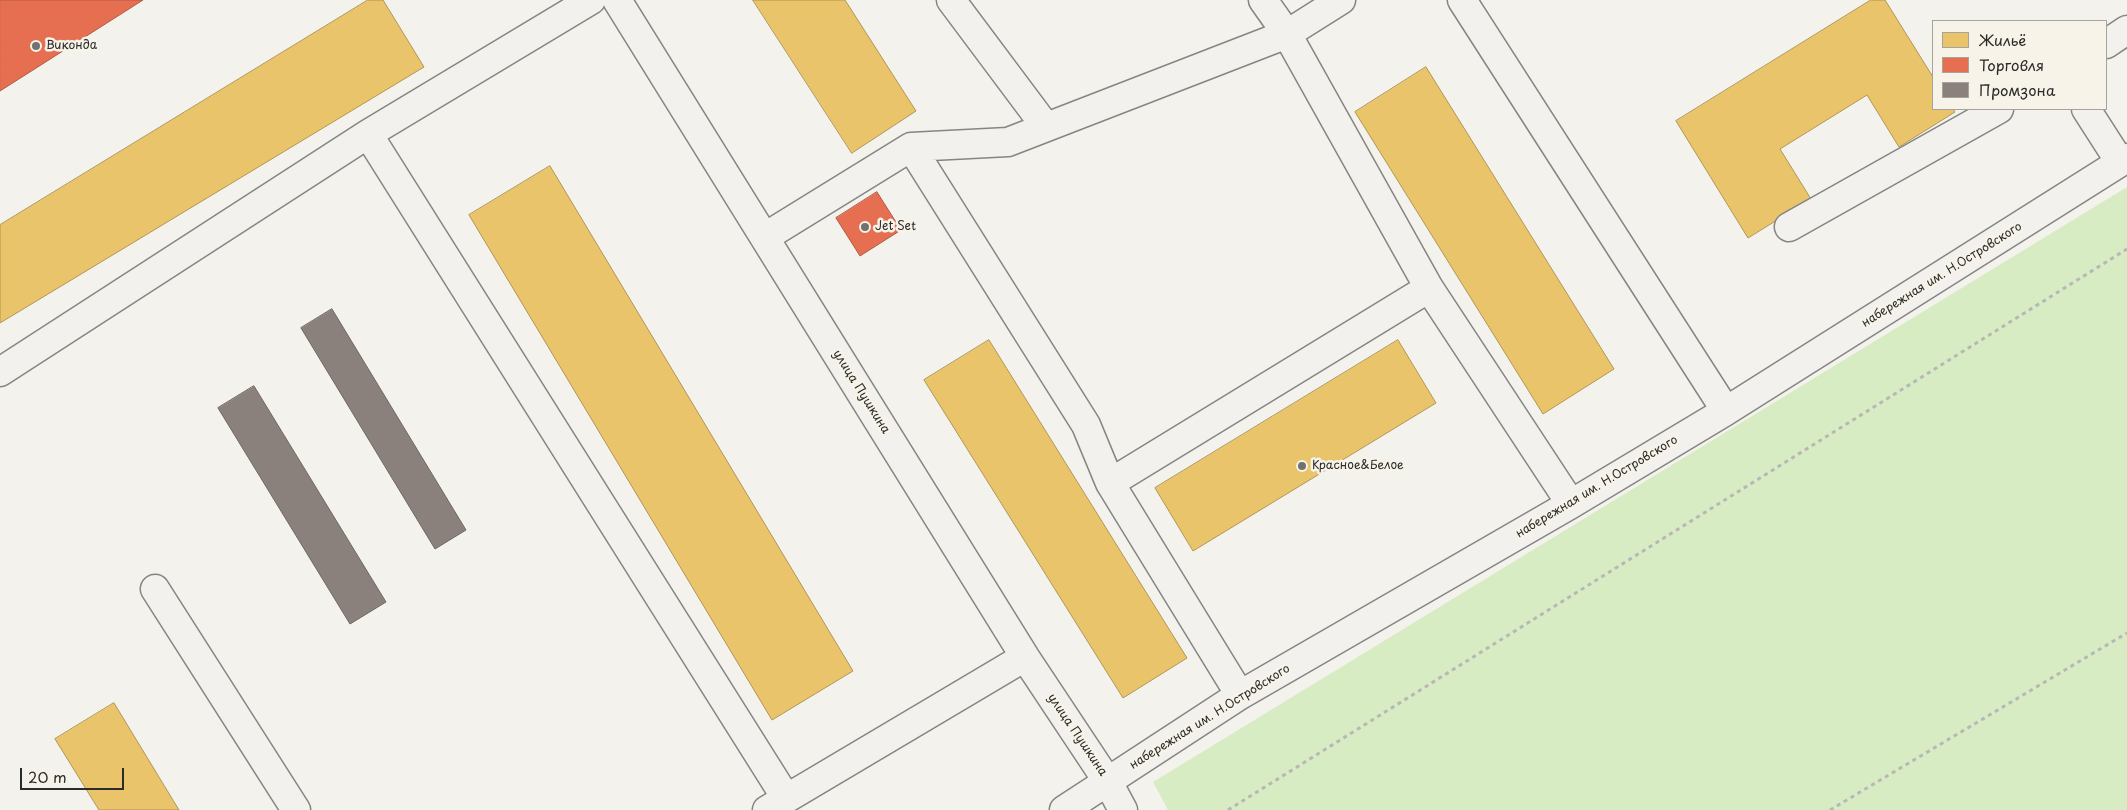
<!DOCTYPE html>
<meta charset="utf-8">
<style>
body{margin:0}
#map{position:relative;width:2127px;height:810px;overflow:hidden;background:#f4f2ec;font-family:"Playpen Sans",sans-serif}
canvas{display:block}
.legend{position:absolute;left:1932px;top:20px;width:175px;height:90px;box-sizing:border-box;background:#f7f3e8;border:1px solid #a5a39c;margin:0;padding:6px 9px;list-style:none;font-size:15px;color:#2b2b2b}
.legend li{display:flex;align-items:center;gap:10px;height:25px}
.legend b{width:25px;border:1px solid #a5a39c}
.scale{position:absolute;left:20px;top:768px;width:104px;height:22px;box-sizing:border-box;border:2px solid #2b2b2b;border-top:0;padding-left:6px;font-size:15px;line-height:18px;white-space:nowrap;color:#2b2b2b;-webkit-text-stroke:4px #f7f3e8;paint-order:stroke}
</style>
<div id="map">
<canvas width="2127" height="810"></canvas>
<ul class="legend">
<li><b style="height:14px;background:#e9c46a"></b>Жильё</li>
<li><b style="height:14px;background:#e76f51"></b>Торговля</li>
<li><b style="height:14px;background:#8a817c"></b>Промзона</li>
</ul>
<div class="scale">20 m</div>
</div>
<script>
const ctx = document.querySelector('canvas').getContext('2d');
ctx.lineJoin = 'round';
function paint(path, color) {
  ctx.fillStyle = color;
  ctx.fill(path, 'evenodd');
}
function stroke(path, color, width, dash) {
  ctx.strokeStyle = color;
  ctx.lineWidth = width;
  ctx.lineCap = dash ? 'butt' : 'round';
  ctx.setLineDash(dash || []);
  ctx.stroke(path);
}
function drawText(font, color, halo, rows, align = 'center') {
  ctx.font = font + ' "Playpen Sans",sans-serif';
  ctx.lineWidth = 5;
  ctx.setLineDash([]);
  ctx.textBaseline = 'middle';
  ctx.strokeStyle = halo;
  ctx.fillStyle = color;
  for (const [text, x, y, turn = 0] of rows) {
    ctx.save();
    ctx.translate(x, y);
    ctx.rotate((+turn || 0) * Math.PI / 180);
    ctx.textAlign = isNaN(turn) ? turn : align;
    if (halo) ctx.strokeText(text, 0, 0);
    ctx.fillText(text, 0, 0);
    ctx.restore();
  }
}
paint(new Path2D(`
 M2127,187V810H1168L1153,782Z`), '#d8ecc4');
const homes = new Path2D(`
 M368,0H383L424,67L0,323V225Z
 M753,0H845L916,111L852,153Z
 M1871,0H1885L1933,77V109H1953L1955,112L1899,147L1867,95L1780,149L1811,199L1748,238L1676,121Z
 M1426,67L1614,369L1543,414L1355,112Z
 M550,166L853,671L772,720L469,215Z
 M989,340L1187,658L1123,698L924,380Z
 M1398,340L1436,403L1193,551L1155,488Z
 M114,703L179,810H99L55,739Z`);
paint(homes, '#e9c46a');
stroke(homes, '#b09657', 1);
const shops = new Path2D(`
 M0,0H143L0,91Z
 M877,192L901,230L860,256L836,218Z`);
paint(shops, '#e76f51');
stroke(shops, '#af5b46', 1);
const industry = new Path2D(`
 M332,309L466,530L435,549L301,328Z
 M254,386L386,602L350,624L218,408Z`);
paint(industry, '#8a817c');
stroke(industry, '#6e6764', 1);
const minor = new Path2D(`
 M617,0L1025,657L1108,782L1123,810
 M951,0L1046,127
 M1263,0L1287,34L1429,288L1571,504
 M1462,0L1726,411
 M2106,44L2127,30
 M2086,109L2120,162
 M368,134L786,798
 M911,147L1086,425L1110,483L1429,288
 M1789,227L1999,109
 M765,237L911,147L1008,142L1287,34L1341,0
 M0,372L368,134L591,0
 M1110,483L1240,695
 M155,589L296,810
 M767,810L1025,657
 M1064,810L1240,695L1571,504L1726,411L2127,158`);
stroke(minor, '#858582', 31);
stroke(new Path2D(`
 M1228,810L2127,249
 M1830,810L2127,633`), '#b8b7b5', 3, [4, 4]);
stroke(minor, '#f2f1ed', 28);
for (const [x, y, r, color] of [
 [36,46,5,"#71716f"],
 [865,227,5,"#71716f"],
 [1302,466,5,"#71716f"]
]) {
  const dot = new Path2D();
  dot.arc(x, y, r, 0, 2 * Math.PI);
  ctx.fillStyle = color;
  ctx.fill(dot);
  stroke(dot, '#f7f3e8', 2);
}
drawText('12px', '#2b2b2b', '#f7f3e8', [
 ["Виконда",46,46],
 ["Jet Set",875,227],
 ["Красное&Белое",1312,466]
], 'left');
drawText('12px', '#2b2b2b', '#f7f3e8', [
 ["набережная им. Н.Островского",1942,275,-32],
 ["улица Пушкина",861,392,58],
 ["набережная им. Н.Островского",1597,487,-31],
 ["набережная им. Н.Островского",1210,717,-32],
 ["улица Пушкина",1077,735,56]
]);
</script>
